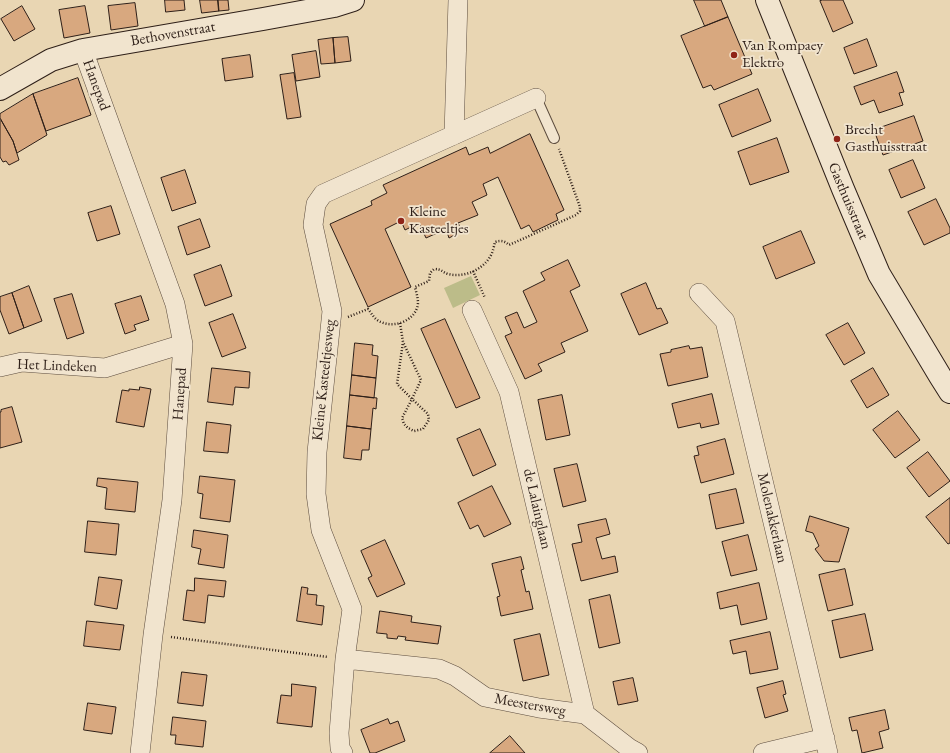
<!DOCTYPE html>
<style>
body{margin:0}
canvas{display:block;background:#e9d6b3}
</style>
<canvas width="950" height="753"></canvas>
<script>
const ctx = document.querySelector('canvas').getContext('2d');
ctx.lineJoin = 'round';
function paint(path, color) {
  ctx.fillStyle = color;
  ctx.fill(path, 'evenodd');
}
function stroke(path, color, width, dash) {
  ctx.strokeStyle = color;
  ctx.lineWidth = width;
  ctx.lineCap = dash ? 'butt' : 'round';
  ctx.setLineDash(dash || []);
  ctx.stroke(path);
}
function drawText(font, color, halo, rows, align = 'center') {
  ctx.font = font + ' "EB Garamond",serif';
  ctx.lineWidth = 3.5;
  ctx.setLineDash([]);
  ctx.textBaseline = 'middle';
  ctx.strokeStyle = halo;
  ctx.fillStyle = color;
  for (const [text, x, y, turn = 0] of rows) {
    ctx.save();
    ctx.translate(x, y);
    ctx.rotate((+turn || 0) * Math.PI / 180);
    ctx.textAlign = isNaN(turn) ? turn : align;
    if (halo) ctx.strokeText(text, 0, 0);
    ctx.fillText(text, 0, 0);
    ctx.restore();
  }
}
paint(new Path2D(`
 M471,276L480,295L453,308L444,288Z`), '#bcbc89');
const building = new Path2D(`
 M165,0H184L185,10L166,12Z
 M200,0H218L219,11L202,13Z
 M218,0H228L229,10L219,11Z
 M694,0H721L728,17L705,26Z
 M823,0H843L853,23L833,32L820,1Z
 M135,3L138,26L111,30L108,6Z
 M22,6L35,29L14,41L1,19Z
 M85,6L90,33L64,38L59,10Z
 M728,17L752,74L714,90L711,85L703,88L681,36Z
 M348,37L351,61L335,63L333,38Z
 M333,38L335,63L321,64L318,40Z
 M867,39L877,66L854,74L844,48Z
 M316,51L320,77L296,81L292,55Z
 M250,55L253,77L225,81L222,59Z
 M897,72L904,92L899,93L903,105L879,113L874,100L861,105L854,87Z
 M294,73L301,117L287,119L280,75Z
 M78,78L91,115L46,131L33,94Z
 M758,89L771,121L732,137L719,105Z
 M33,94L47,135L17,153L13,141L0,118V114Z
 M914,116L923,141L883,155L874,130Z
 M1,120L13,141L19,160L9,165L6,161L3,162L0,157V121Z
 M530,134L564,210L556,214L558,220L533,232L529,225L521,229L498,177L483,184L487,195L472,202L478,215L458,223L462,231L449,238L446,229L426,238L419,223L405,230L401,221L385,229L411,287L368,307L330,224L372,205L371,201L387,193L383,185L466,147L469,155L488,147L490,153Z
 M777,138L789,172L750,185L738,152Z
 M913,160L925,188L901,198L889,170Z
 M185,170L196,203L172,211L161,178Z
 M936,199L950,228V233L924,245L908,212Z
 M111,206L120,234L97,241L88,213Z
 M200,219L210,247L187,255L178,227Z
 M801,231L815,263L776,279L763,247Z
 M568,260L580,286L570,291L588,331L561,343L565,352L538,364L542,371L525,379L505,336L512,333L505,317L517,312L524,328L537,322L523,291L545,280L541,273Z
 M221,265L232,296L205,306L194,275Z
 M646,283L657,309L661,308L668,323L639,335L621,294Z
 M29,286L42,321L24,328L12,293Z
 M12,293L24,328L9,334L0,310V297Z
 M72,294L84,333L67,339L54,299Z
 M141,296L149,320L134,325L136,330L125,334L115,304Z
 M233,314L246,348L222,357L209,323Z
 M445,319L480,398L456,408L421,329Z
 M848,323L865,353L844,365L826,335Z
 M355,343L373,345L372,355L378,356L376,378L352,375Z
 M689,346L690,349L702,347L708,377L668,386L660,354L671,352V350Z
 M212,368L250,372L249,388L235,387L233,405L208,402Z
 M873,368L889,395L867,408L851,381Z
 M352,375L376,378L374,398L350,395Z
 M140,387L151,389L144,427L116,422L122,390L129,391V389L139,390Z
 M712,394L719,424L701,428L700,423L678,428L672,404Z
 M350,395L377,398L376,409L373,408L371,429L347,426Z
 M562,395L570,435L546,440L538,400Z
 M12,407L22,442L0,448V412H1V410Z
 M898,411L920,440L895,458L873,430Z
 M207,422L231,425L228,453L204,451Z
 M347,426L371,429L369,450H362L361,460L344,458Z
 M480,429L496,465L473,476L457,439Z
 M725,439L734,474L701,483L694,456L699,455L697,447Z
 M928,452L950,481L929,497L907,468Z
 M577,464L586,501L563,507L554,469Z
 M200,476L235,480L230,522L200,518L203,494L198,493Z
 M98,478L138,482L135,512L105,509L107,488L97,486Z
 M492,486L511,524L484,537L478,525L470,529L458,503Z
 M736,489L744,523L716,529L709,495Z
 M950,498V543L948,544L926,517Z
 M810,516L849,528L839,562L824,561L815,549L819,546L813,533L806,531Z
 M606,519L610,534L596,538L602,559L615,556L618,572L581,581L572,544L582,542L578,525Z
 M88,521L119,524L116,555L85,552Z
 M194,530L228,535L224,568L198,564L201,549L192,547Z
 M748,535L757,570L731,576L722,542Z
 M385,540L405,584L377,597L368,578L372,576L361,551Z
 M521,557L524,569L521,570L526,592L529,591L533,609L501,616L497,597L500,596L492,564Z
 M845,569L853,605L828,611L819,575Z
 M99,577L122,580L117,609L95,605Z
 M195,578L226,581L224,597L208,595L205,623L183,620L187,590L194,591Z
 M759,583L767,619L741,625L737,605L720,609L717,593Z
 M302,587L308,588L307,594L317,595L316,605L324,606L322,625L297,621Z
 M610,595L620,643L599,648L589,600Z
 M380,611L412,616L411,622L441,626L438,644L405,640L406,637L398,636L397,639L387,638V634L377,633Z
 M865,614L873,650L840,658L832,621Z
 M87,621L124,625L120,650L84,646Z
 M770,632L778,669L750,674L746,651L733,654L730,641Z
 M540,634L549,675L523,681L514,640Z
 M182,672L207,675L203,706L178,703Z
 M633,678L638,701L618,705L613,682Z
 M783,681L786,694L783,695L788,711L765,718L757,688Z
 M292,684L316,687L312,727L277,723L281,695L291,696Z
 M88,703L116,707L112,734L84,730Z
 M885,710L889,729L879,732L883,748L862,753L857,730L852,731L849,718Z
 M173,717L206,721L203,747L175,744L176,735H171Z
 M388,719L390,724L398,721L405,741L375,753H370L361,730Z
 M510,736L525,753H490Z`);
paint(building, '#d8a87f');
stroke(building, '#2e1f18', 1);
const service = new Path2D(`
 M536,98L554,138`);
const minor = new Path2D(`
 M83,50L175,304L183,344L172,500L153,635L140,753
 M454,135L458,0
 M699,293L725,321L828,753
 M472,310L509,392L585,714
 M0,367L22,362L105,368L183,344
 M345,659L439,669L455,676L485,697L539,708L585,714L629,748L638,753
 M343,753L340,748L339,733L345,659L352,609L321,530L316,494L317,452L332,311L313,225L316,204L323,194L536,98
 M763,753L825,738`);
const secondary = new Path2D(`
 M767,0L843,189L879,274L940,376L950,392
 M0,89L51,60L83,50L263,19L334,6L353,0`);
stroke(service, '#5d4d3f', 12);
stroke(minor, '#5d4d3f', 20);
stroke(secondary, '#2e1f18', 24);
stroke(new Path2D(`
 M473,271L485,298
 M348,317L368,309C372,314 375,320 381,322C396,329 417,319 418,303C418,297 416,292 415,287L429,281L430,273L434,269C442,269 442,272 448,274C464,278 482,270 490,257C493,252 494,246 495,242C501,240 505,241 509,245L576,215L580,211V207L559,149
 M400,323L403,342L421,380L412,399L428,414L429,420L423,429L414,431L408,428L404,424L402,418L412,399L397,384L403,342
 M171,637L328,657`), '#2e1f18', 2.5, [1, 2]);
stroke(service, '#f1e4ce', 10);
stroke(minor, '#f1e4ce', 19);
stroke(secondary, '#f1e4ce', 22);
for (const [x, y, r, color] of [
 [734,55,4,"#8f2418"],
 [837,139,4,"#8f2418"],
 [401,221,4,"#8f2418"]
]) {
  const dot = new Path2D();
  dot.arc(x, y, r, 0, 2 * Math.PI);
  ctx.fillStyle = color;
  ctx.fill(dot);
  stroke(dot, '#f1e4ce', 1.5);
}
drawText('15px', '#2e1f18', '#f1e4ce', [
 ["Bethovenstraat",173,34,-10],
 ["Hanepad",96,85,70],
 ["Gasthuisstraat",848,201,67],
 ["Het Lindeken",57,366,2],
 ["Kleine Kasteeltjesweg",324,380,-84],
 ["Hanepad",180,394,-86],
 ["de Lalainglaan",537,509,77],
 ["Molenakkerlaan",772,518,77],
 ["Meestersweg",530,705,10]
]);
drawText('15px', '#2e1f18', '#f1e4ce', [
 ["Van Rompaey",742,46],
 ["Elektro",742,63],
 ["Brecht",845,130],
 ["Gasthuisstraat",845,147],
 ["Kleine",409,212],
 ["Kasteeltjes",409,229]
], 'left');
</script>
